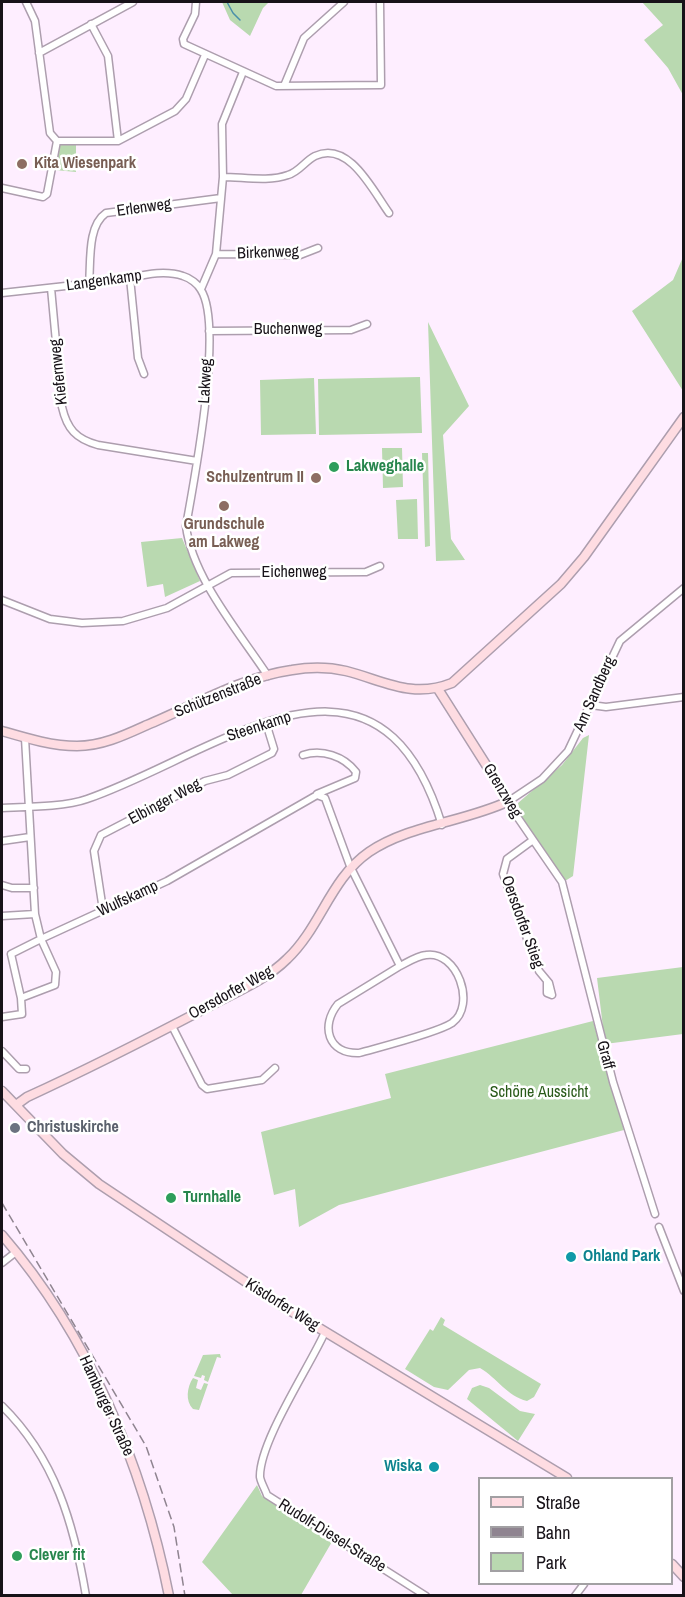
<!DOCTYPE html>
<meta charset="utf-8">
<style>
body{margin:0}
#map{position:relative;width:685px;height:1597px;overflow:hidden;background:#feeeff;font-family:"Archivo Narrow",sans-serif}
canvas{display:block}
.frame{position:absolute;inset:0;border:3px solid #171218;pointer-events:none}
.legend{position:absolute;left:478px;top:1477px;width:195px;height:108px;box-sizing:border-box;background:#fff;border:2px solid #a2a0a3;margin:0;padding:8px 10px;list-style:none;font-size:18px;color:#171218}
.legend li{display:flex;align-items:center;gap:12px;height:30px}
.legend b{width:30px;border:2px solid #a2a0a3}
</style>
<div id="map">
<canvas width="685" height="1597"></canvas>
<div class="frame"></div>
<ul class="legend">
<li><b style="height:8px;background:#fedce2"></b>Straße</li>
<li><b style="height:8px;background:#8f8490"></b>Bahn</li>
<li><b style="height:16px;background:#b9d9b0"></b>Park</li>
</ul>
</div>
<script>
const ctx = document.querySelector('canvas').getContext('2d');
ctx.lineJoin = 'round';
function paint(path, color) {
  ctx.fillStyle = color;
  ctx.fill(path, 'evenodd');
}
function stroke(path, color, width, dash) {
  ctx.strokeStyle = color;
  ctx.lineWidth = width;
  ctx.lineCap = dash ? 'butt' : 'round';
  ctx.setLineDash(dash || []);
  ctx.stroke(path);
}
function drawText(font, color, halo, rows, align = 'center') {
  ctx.font = font + ' "Archivo Narrow",sans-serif';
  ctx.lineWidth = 5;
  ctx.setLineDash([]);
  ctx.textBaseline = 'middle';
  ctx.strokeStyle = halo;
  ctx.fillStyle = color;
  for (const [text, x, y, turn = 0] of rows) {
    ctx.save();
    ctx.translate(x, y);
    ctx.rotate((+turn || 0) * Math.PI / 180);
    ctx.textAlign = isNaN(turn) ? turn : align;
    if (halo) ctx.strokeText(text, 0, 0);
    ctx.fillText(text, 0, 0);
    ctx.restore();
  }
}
paint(new Path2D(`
 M222,2H269L263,8L250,36L230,20Z
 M642,2H683V95L668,68L644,40L663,25Z
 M59,144L76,145V172L55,170Z
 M683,257V391L632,311L673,280Z
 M428,322L469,406L443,435L451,539L465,560L436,561Z
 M420,377L422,433L319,435L318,379Z
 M314,378L316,434L261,435L260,380Z
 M382,448H402L403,487L383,488Z
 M422,453H428L430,546L425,547Z
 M417,499L418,539H398L396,500Z
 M182,538L200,581L165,597L163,584L147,587L141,542Z
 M589,735L573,876L565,881L521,816L518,803L562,765L583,738Z
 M683,967V1034L605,1044L597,978Z
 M593,1021L624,1130L339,1205L299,1227L295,1189L274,1195L261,1132L391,1098L385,1074Z
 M441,1317L445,1320L443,1325L541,1384L534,1397L527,1401C507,1396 497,1378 480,1368L469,1370L448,1390L434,1387L405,1369L430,1329L433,1331Z
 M220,1354L221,1358L217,1357L208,1382L204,1380L205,1376L202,1375L201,1378L194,1376L203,1355Z
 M193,1378L198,1380L196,1388L201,1390L204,1383L208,1384L199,1410L193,1409C185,1401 187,1387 193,1378Z
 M480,1385L489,1388L520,1411L535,1414L518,1441L467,1399L472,1388Z
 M257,1485L262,1496L333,1540L301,1595H233L202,1562Z`), '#b9d9b0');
stroke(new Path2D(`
 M227,2L233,13L240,20`), '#498fa9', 1.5);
const street = new Path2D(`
 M26,2L35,21L50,133L57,141H118L175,111L186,99L205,55
 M196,2L195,14L183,39L184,44L276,86L381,85L380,2
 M91,24L108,56L118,141
 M39,53L133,2
 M284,86L304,38L344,2
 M223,177C243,177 269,182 288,175C299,172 305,161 315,156C349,140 373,191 389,213
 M2,188L43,197L47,194L57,141
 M216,254L300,255L318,248
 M130,278L138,358L144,374
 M89,284C91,262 87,226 106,213L221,198
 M51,288L62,407C67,429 76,439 98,445L197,461
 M201,289L216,254L223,177L222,124L243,72
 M2,293C38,289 75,285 111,281C134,278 160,268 183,276C190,278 198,284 201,290C224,326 194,481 186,526C192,577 239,632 268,676
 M209,331L351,330L367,324
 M2,600L50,619L82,623L123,621L167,608L231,573L366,572L380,566
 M591,705L606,707L684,697
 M25,738L35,914L41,939L167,881L317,795L325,798L350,866L400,966C408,962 417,956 426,955C457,950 477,1005 452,1023C437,1033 380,1047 359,1053C328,1054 320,1026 338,1004L400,966
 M303,755C322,749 344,756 356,772L355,778L317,794
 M2,808C26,807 65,807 87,799C216,755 377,613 442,825
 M533,840L507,859L503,874L539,971L549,983L552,995L547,993V981
 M2,841L30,837
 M2,885L12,888H34
 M103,910L94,851L101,835L205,781L228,775L272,753L274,749L266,723
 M2,916L35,914
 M41,939L56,972L55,985L21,998L11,954Z
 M2,1017L22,1014L21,998
 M172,1026L202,1085L207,1089L262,1080L275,1068
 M2,1051L19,1069H26
 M655,1214L613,1082L562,882L518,818L509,801L542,779L568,751L620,641L684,588
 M659,1227L684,1291
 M2,1263L16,1252
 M325,1332C310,1366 259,1442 260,1477C261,1483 265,1489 267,1495L426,1596
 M2,1406C55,1458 74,1524 86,1596
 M575,1596L584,1584`);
const secondary = new Path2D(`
 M2,731C26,738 52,746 77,746C102,746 125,735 147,725C193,706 242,677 292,670C309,667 329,667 346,671C385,681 412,699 452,683L561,584L584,557L684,417
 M2,1091L63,1154L99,1184L276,1302L567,1478
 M16,1105L27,1097C88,1069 147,1039 206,1008C233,993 265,981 287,959C321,927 330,879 369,852C408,825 465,822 509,801L438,689
 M2,1235C89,1336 143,1465 169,1596
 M672,1564L684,1577`);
stroke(street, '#ad9eae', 9);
stroke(secondary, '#ad9eae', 11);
stroke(street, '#fff', 6);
stroke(secondary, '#fedce2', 8);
stroke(new Path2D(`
 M2,1203L146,1446L174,1527L185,1596`), '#8f8490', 1.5, [9, 4.5]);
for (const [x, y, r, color] of [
 [22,164,6,"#8d6e63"],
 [334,467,6,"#2e9e5b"],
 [316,478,6,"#8d6e63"],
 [224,506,6,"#8d6e63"],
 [15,1128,6,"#6b7280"],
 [171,1198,6,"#2e9e5b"],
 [571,1257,6,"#0f9aa8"],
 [434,1467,6,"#0f9aa8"],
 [17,1556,6,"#2e9e5b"]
]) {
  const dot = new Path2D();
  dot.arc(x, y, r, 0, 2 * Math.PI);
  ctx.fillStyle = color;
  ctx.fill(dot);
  stroke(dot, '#fff', 2);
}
drawText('bold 16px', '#785e54', '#fff', [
 ["Kita Wiesenpark",34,164],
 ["Schulzentrum II",304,478,"right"],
 ["Grundschule",224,525,"center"],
 ["am Lakweg",224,543,"center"]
], 'left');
drawText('16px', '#171218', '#fff', [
 ["Erlenweg",144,208,-8],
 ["Birkenweg",268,253,-2],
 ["Langenkamp",104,281,-8],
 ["Buchenweg",288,330],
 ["Kiefernweg",59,372,-96],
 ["Lakweg",206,381,-87],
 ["Eichenweg",294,573],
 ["Am Sandberg",595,694,-66],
 ["Schützenstraße",218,696,-22],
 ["Steenkamp",259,727,-18],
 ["Grenzweg",502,791,59],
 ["Elbinger Weg",165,802,-28],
 ["Wulfskamp",128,899,-25],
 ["Oersdorfer Stieg",522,922,70],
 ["Oersdorfer Weg",231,993,-29],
 ["Graff",605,1055,75],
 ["Kisdorfer Weg",282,1305,32],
 ["Hamburger Straße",106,1406,65],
 ["Rudolf-Diesel-Straße",332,1536,32]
]);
drawText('bold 16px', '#27864d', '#fff', [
 ["Lakweghalle",346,467],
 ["Turnhalle",183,1198],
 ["Clever fit",29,1556]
], 'left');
drawText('16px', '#295a19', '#fff', [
 ["Schöne Aussicht",539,1093]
]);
drawText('bold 16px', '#5b616d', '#fff', [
 ["Christuskirche",27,1128]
], 'left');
drawText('bold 16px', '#0d838f', '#fff', [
 ["Ohland Park",583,1257],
 ["Wiska",422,1467,"right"]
], 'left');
</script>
